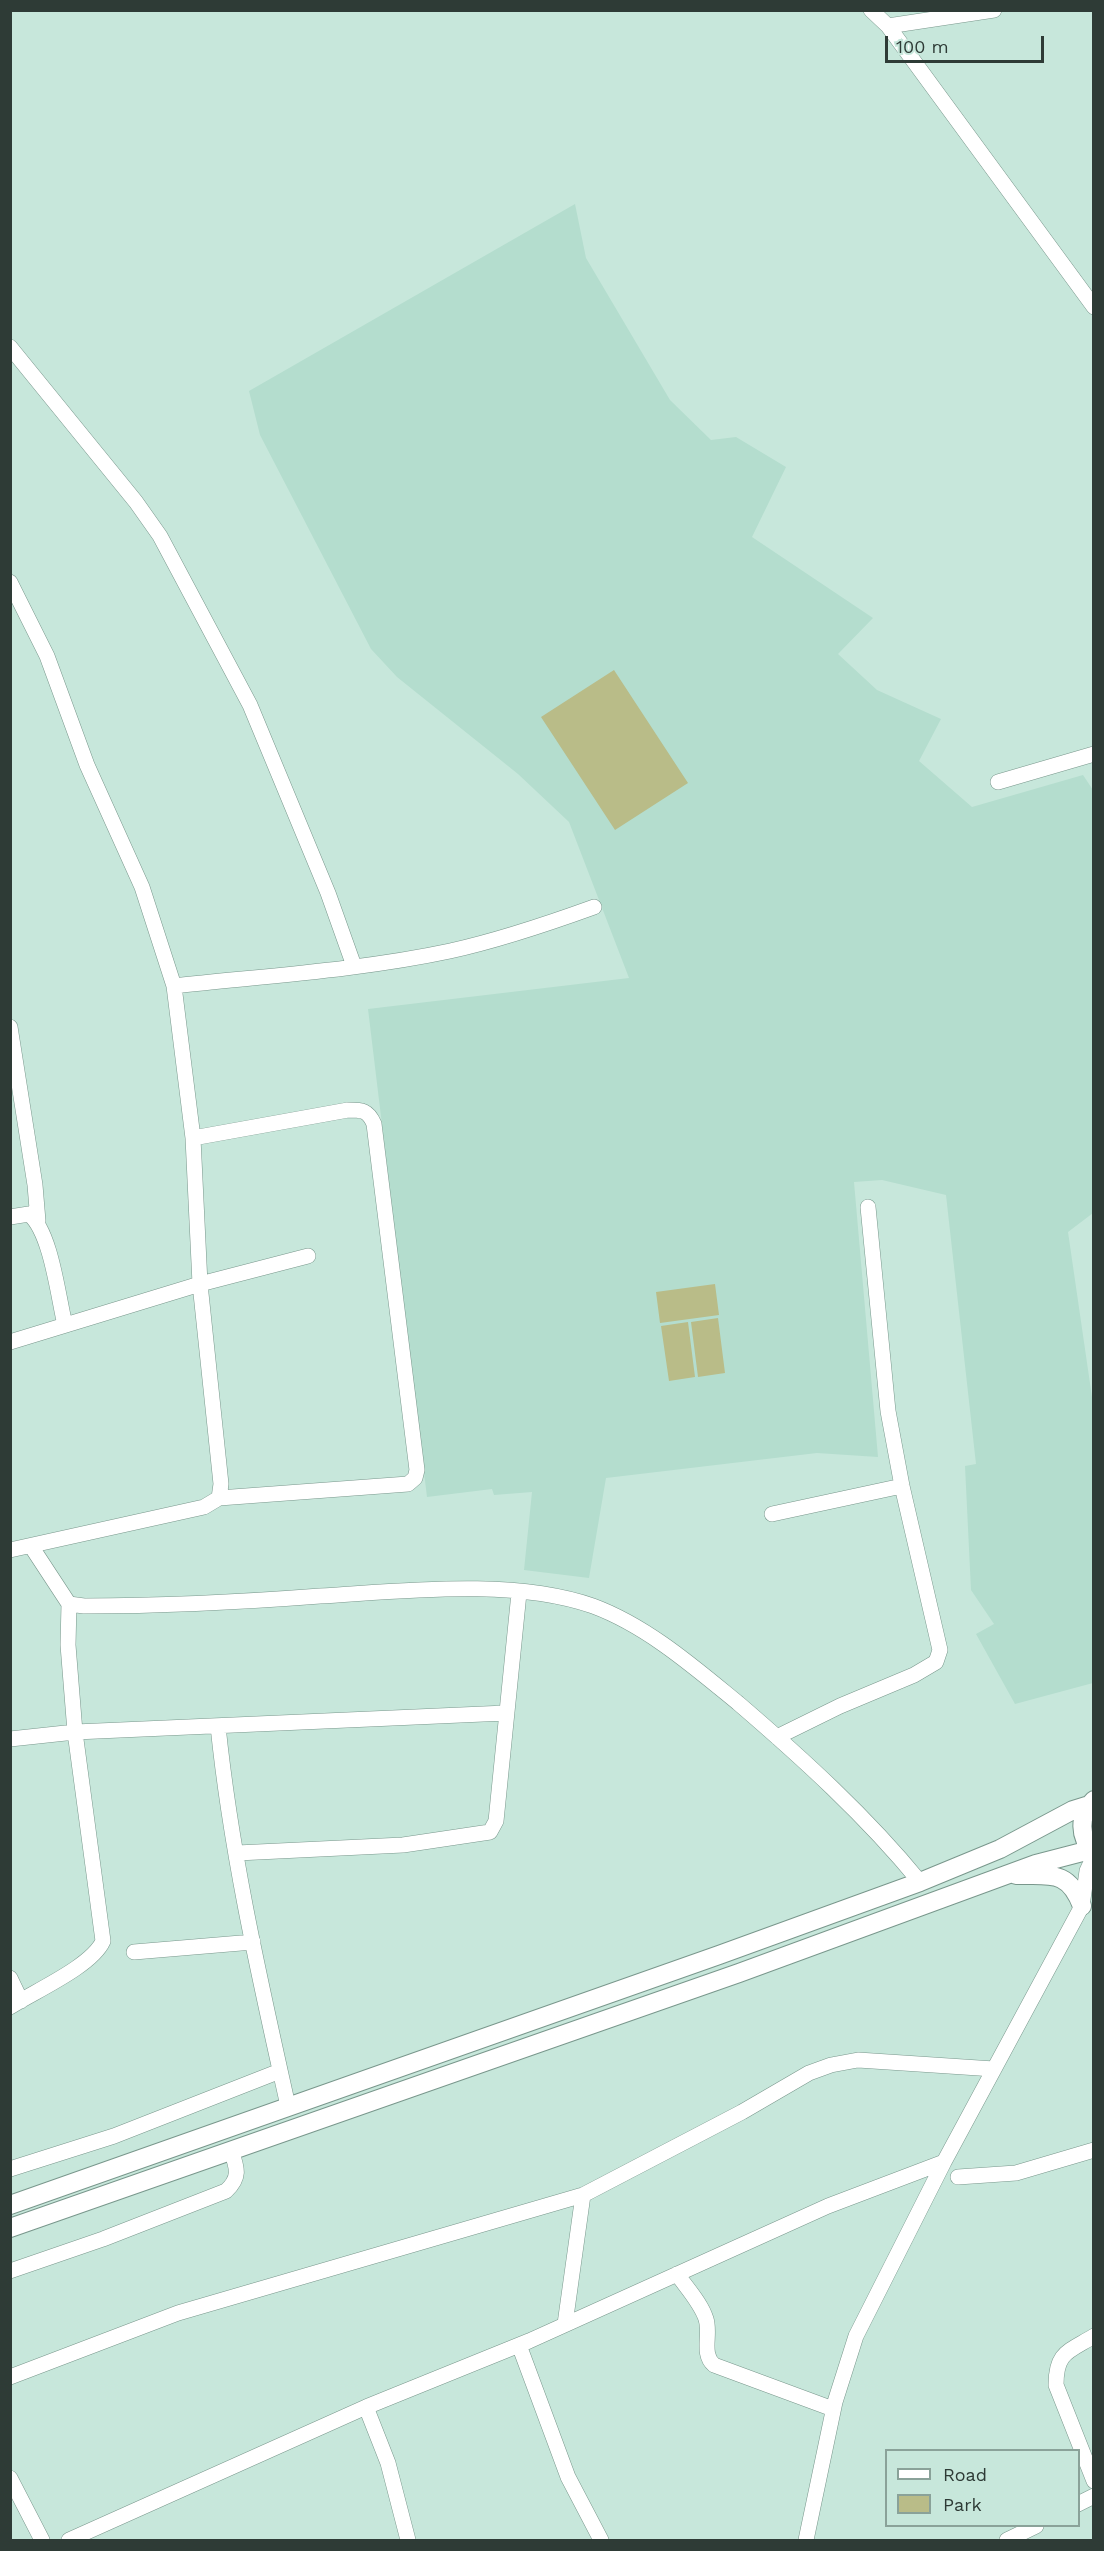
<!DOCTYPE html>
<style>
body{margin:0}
#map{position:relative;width:1104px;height:2551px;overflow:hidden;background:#c7e7db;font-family:"Work Sans",sans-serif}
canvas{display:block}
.frame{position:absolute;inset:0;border:12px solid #2e3b36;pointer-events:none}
.legend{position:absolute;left:885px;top:2449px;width:195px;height:78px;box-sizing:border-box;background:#c7e7db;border:2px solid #8aa299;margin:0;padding:8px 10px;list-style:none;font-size:18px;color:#2e3b36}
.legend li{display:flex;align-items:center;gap:12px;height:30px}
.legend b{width:30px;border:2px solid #8aa299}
.scale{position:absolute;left:885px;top:36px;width:159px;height:27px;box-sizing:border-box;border:3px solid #2e3b36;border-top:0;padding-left:8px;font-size:18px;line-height:21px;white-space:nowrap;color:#2e3b36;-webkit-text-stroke:4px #c7e7db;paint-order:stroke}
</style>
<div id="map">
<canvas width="1104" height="2551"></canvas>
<div class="frame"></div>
<ul class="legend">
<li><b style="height:8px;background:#fff"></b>Road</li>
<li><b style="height:16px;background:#b9bc88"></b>Park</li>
</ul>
<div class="scale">100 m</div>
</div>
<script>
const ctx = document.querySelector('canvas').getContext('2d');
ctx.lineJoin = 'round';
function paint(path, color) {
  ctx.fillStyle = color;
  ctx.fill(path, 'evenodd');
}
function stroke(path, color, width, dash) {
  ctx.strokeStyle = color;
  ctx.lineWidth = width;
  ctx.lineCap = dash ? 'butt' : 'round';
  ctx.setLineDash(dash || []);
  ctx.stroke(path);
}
paint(new Path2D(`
 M575,204L586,258L670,400L711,440L736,437L786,467L752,537L873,618L838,654L877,690L941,719L919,761L972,807L1083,775L1093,790V1213L1068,1232L1094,1411L1093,1683L1015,1704L976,1634L994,1624L971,1590L965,1466L976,1464L946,1195L882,1180L854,1182L878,1457L817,1453L606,1478L589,1578L524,1570L532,1492L494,1495L492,1489L427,1497L368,1009L629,978L569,822L518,774L397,677L371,649L260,435L249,391Z`), '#b4ddce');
paint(new Path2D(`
 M614,670L688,783L615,830L541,717Z
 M715,1284L719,1315L660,1323L656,1292Z
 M718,1318L725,1373L698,1377L691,1322Z
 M688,1322L695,1377L669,1381L661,1326Z`), '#b9bc88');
const minor = new Path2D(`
 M871,10L888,26L1094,307
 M888,26L994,10
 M10,347L136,502L160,536L250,705L328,893L354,966
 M10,582L47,656L87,765L142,887L174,986L193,1138L200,1284L10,1342
 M998,782L1094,754
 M174,986C265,976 361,970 450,951C500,940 547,924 594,907
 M10,1027L35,1185L38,1221
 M193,1138L348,1110C362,1110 368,1110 374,1124L417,1470L415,1478L408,1484L219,1498
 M10,1217L29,1214C51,1232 58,1296 65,1325
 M772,1514L902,1486
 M31,1546L69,1604L84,1606C163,1606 242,1602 320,1596C403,1591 514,1578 593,1606C647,1626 694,1667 738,1703C802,1758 866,1816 920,1882
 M10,1550L204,1507L219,1498L221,1484L200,1284L308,1256
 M218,1726C231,1854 260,1980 288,2106
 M777,1737L840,1706L914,1675L936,1662L940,1650L902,1486L888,1411L868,1207
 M10,1739L75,1732L506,1713
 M237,1853L403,1845L490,1832L496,1821L519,1593
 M134,1952L253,1942
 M10,1978L21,2001
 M10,2007C35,1991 92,1966 103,1941L75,1732L68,1645L69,1604
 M10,2169L114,2136L280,2071
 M958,2177L1016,2173L1094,2150
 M10,2271L103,2239L226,2191C241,2177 237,2168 231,2150
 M677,2274C686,2287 701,2303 706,2319C711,2334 701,2354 714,2365L833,2409
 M565,2324L583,2195L742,2112L809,2073L831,2065L858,2060L994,2069
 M1094,2336C1068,2352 1056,2352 1056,2385L1094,2481
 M519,2345L568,2477L601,2540
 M10,2377L178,2313L583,2195
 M366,2407L388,2463L408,2540
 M10,2478L42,2540
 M1078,2504L1094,2496
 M69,2540L366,2407L529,2341L828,2206L944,2162
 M806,2540L835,2402L856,2336L944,2162L1082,1906L1087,1871L1094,1856
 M1007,2540L1036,2526`);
const major = new Path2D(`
 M1094,1800C1078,1816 1079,1837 1094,1853
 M1016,1875C1050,1876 1068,1869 1082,1906
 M10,2205L719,1955L920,1882L1000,1849L1073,1810L1089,1805
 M10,2228L739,1973L1036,1864L1090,1850`);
stroke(minor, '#79978c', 16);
stroke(major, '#79978c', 20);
stroke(minor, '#fff', 15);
stroke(major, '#fff', 18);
</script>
